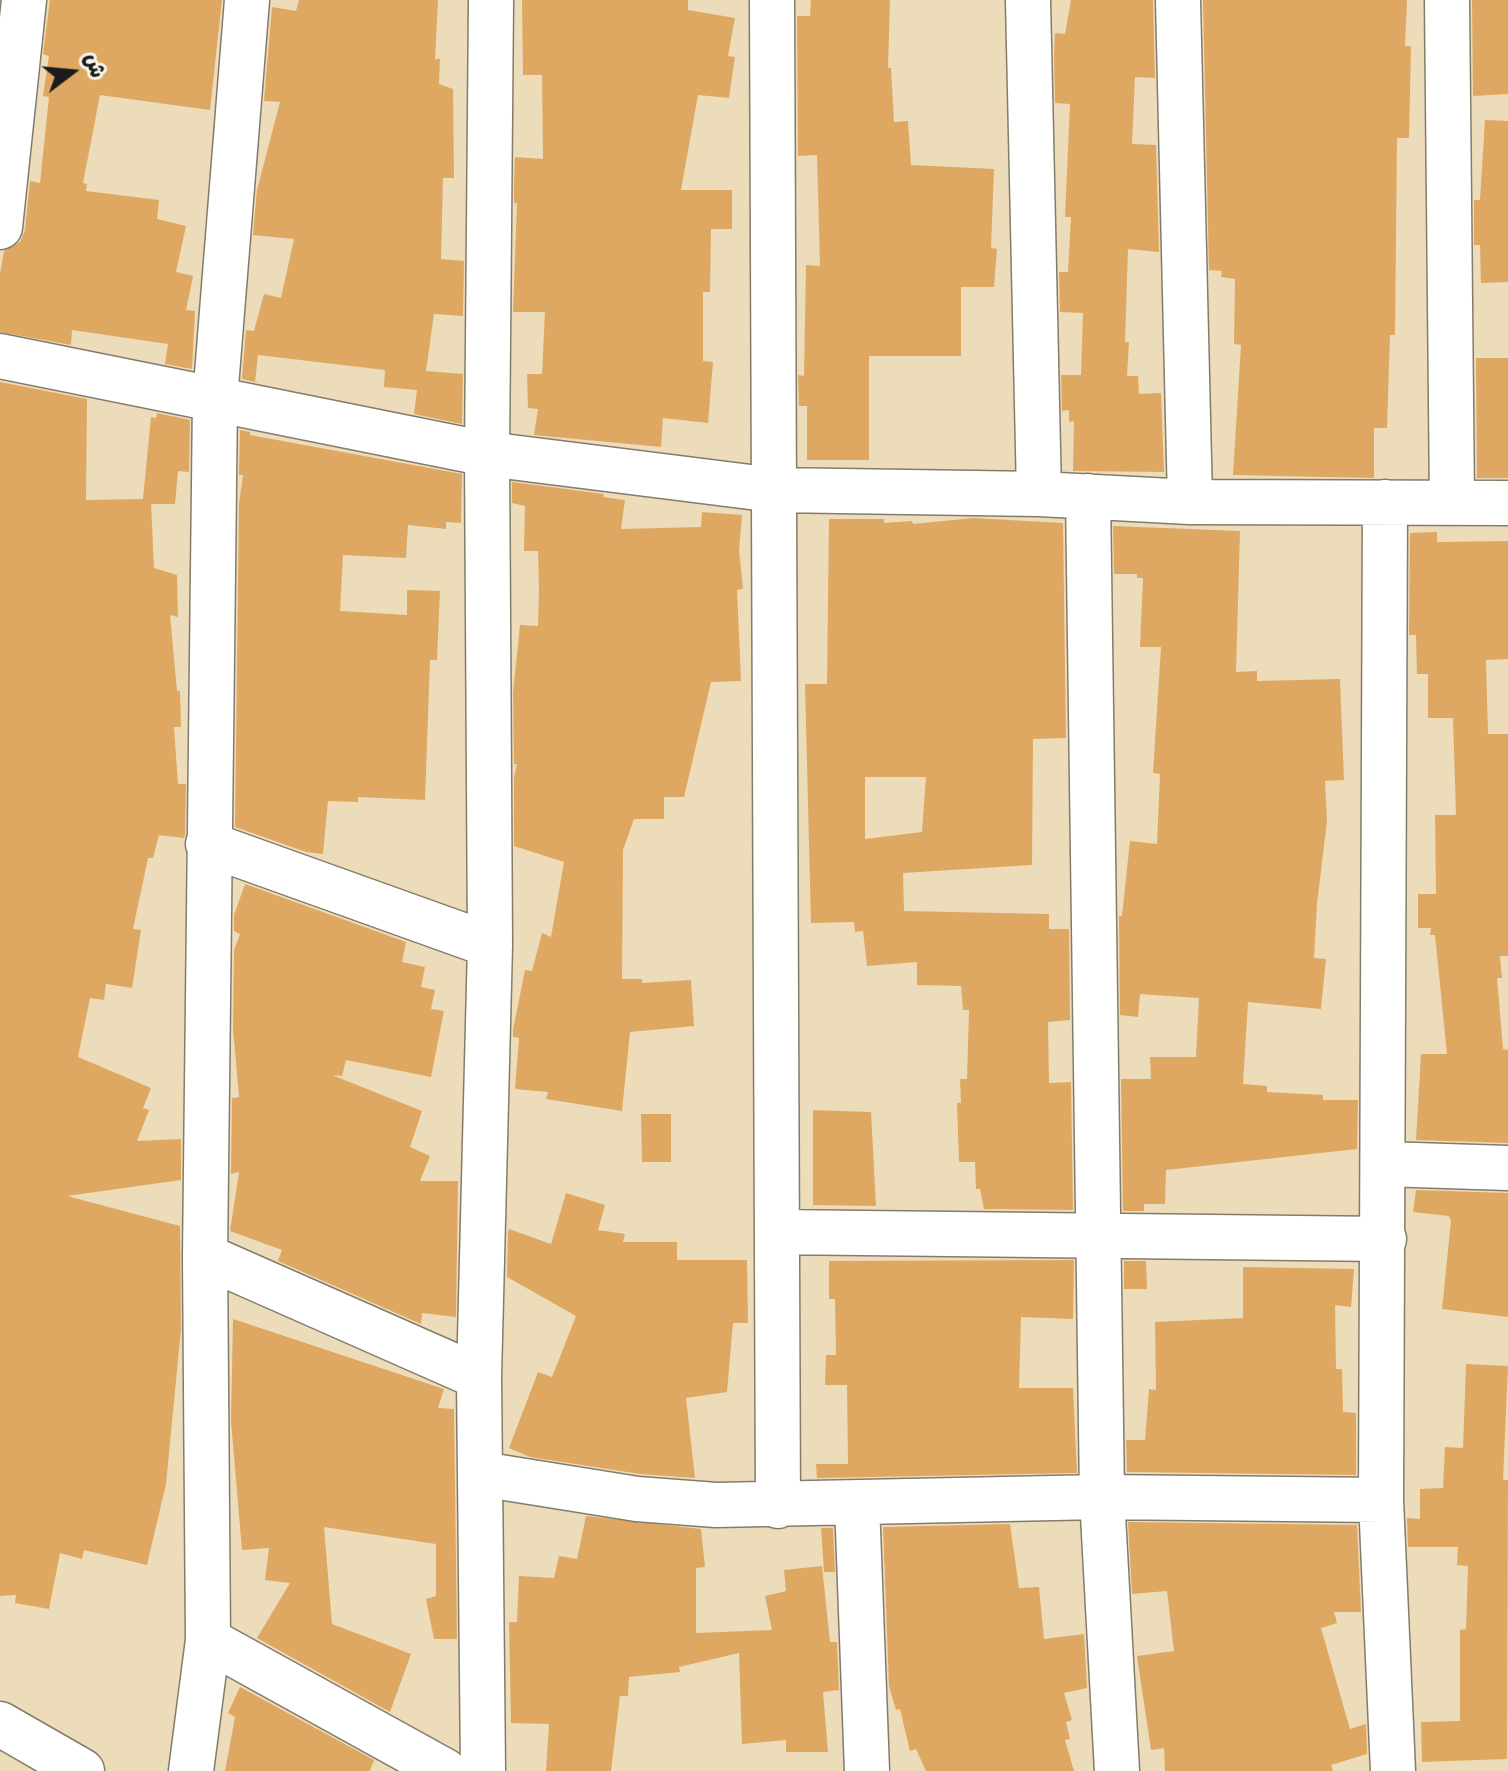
<!DOCTYPE html>
<meta charset="utf-8">
<style>
body{margin:0}
#map{position:relative;width:1508px;height:1771px;overflow:hidden;background:#eddcba;font-family:Sriracha,"Playpen Sans Arabic",sans-serif}
canvas{display:block}
.north{position:absolute;left:32px;top:32px;width:80px;height:80px;-webkit-text-stroke:6px #f7f3e8;paint-order:stroke;rotate:74deg;font-size:22px;font-weight:700;line-height:32px;text-align:center;color:#1c1c1c}
.north::after{content:'';display:block;margin:auto;width:28px;height:36px;background:#1c1c1c;clip-path:polygon(50% 0,100% 100%,50% 72%,0 100%)}
</style>
<div id="map">
<canvas width="1508" height="1771"></canvas>
<div class="north">ش</div>
</div>
<script>
const ctx = document.querySelector('canvas').getContext('2d');
ctx.lineJoin = 'round';
function paint(path, color) {
  ctx.fillStyle = color;
  ctx.fill(path, 'evenodd');
}
function stroke(path, color, width, dash) {
  ctx.strokeStyle = color;
  ctx.lineWidth = width;
  ctx.lineCap = dash ? 'butt' : 'round';
  ctx.setLineDash(dash || []);
  ctx.stroke(path);
}
paint(new Path2D(`
 M50,0H222L210,110L100,95L83,183L87,184L86,191L159,200L157,219L186,226L176,272L193,276L186,310L195,311L192,369L165,364L168,344L72,330L71,345L0,332V274L4,251L20,242L25,230L30,181L40,183L49,97L43,96L49,56L43,54Z
 M299,0H438L435,59H440L439,84L453,89L454,178H443L441,259L464,261L463,316L434,314L426,371L463,374L462,424L414,414L417,390L384,387L385,370L258,355L255,382L242,379L246,330L254,331L264,294L281,298L294,239L253,235L257,190L280,102L264,101L272,7L296,11Z
 M522,0H688V10L735,18L728,56L735,57L729,98L698,95L681,190H732V229H711L710,292H703V361L713,362L708,423L663,418L661,447L534,435L538,409L528,408L527,374H542L545,312H513L517,203H514V180L515,157L543,159L542,75H523Z
 M811,0H890L888,68H891L894,122L908,121L911,165L994,169L991,248L997,249L994,287H961V356H869V460H807V406H799L798,375L804,376L806,265L820,266L817,155L798,156L797,16H810Z
 M1071,0H1153L1155,78L1135,77L1132,144L1156,145L1159,252L1128,249L1125,342H1129L1127,376H1138L1139,394L1161,393L1164,472L1073,471L1074,421L1069,422V410L1062,411L1061,375H1081L1083,313L1060,312L1059,272H1068L1071,217H1065L1070,104L1055,103L1054,55L1055,33L1065,34Z
 M1203,0H1407L1405,46H1411L1409,138H1397L1395,335H1390L1387,428H1374V478L1233,475L1241,345L1234,344L1235,279L1221,277L1222,271L1209,270Z
 M1472,0H1508V94L1473,96Z
 M1485,120L1508,121V282L1481,283L1480,245H1474V200H1480Z
 M1476,358H1508V478H1477Z
 M0,382L87,399L86,500L143,499L151,417L156,418L157,413L190,420L189,472L178,471L175,504H151L154,568L177,575L178,617L170,615L177,691H180L181,727H174L178,784H186L185,835L184,838L159,835L153,858H148L133,929L141,930L132,988L106,984L104,1000L90,998L78,1057L151,1088L143,1108L149,1110L137,1141L181,1139V1180L67,1196L180,1226L181,1329L166,1484L147,1565L84,1550L82,1559L60,1553L49,1609L15,1603L16,1595L0,1596Z
 M240,430L250,432V435L462,474L461,523L446,522V529L408,525L406,558L343,555L340,611L407,615V590L440,591L437,660H430L425,800L358,797V802L328,801L323,854L306,852L235,827L239,504L243,475H239Z
 M512,482L604,494L603,497L625,500L621,529L701,527L702,512L742,515L739,550L743,589L737,590L741,681L711,682L684,797H664V819H634L623,850L622,979H642V983L691,980L694,1026L630,1032L622,1111L546,1099L548,1092L515,1089L519,1038L513,1037V1030L525,970L532,971L542,933L551,937L564,862L514,846V777L517,764H514L513,693L520,625L538,626L539,590L538,551H524L525,506L512,503Z
 M973,518L1063,523L1066,738L1033,739L1032,865L903,873L904,911L1049,914V929H1069L1070,1020L1048,1022L1049,1083L1071,1082L1073,1210L984,1209L980,1189H976L975,1162H959L957,1103H961L960,1079H967L969,1010H963L961,986L917,985V962L867,966L863,931L855,932L854,922L811,923L805,684H827L829,519H884V523L912,521L913,524ZM865,777H926L922,832L865,839Z
 M1113,526L1240,531L1236,672L1257,671V681L1340,679L1344,780L1325,781L1327,821L1317,904L1314,958L1326,959L1321,1009L1248,1002L1243,1084L1267,1086V1092L1323,1095V1100H1358L1357,1149L1166,1170L1165,1204H1144V1211H1123L1121,1079H1151L1150,1057H1196L1199,998L1140,994L1138,1017L1120,1015L1119,916H1122L1130,841L1157,844L1160,774L1153,773L1161,647H1140L1143,578H1137V574H1114Z
 M1437,532V542L1508,541V659L1486,660L1488,734H1508V956H1500L1502,978H1497L1503,1049L1508,1050V1143L1416,1140L1421,1054H1447L1435,935H1430L1431,928H1418V894H1436L1435,815H1456L1453,718H1428V674H1417L1416,635H1409L1410,533Z
 M245,884L406,942L402,962L425,967L421,987L435,990L431,1009L444,1011L431,1077L346,1060L342,1076L332,1075L422,1111L410,1147L430,1156L420,1181H458L456,1317L422,1313L421,1324L278,1261L282,1250L230,1231L239,1172L231,1174L232,1098L239,1097L233,1029L234,950L240,934L234,931V915Z
 M813,1110L871,1112L876,1206L813,1205Z
 M641,1114H671V1162H642Z
 M1416,1190L1508,1193V1317L1442,1309L1451,1221L1449,1216L1413,1212Z
 M566,1193L605,1205L598,1230L625,1234L623,1242H677V1260H747L748,1323H733L727,1392L686,1398L695,1478L640,1474L530,1457L509,1448L538,1372L552,1377L576,1316L507,1277L508,1233L509,1229L551,1244Z
 M1074,1260L1073,1319L1021,1317L1019,1388H1073L1077,1473L817,1478L816,1464H848L847,1385H825L826,1355H836L835,1299H829V1261Z
 M1124,1261H1146L1147,1289H1124Z
 M1243,1267L1354,1269L1351,1307L1335,1305L1336,1369H1342L1343,1412L1356,1413V1475L1127,1472L1126,1440H1145L1149,1389L1156,1390L1155,1322L1243,1318Z
 M233,1319L444,1389L438,1408L454,1409L457,1639H434L426,1599L436,1596V1544L324,1527L332,1624L411,1654L390,1712L257,1638L290,1583L265,1580L269,1548L242,1550L231,1421Z
 M1466,1364L1508,1366L1503,1480H1508L1507,1759L1422,1762L1421,1722L1460,1721V1630L1466,1629L1468,1566L1457,1565L1458,1547H1408L1407,1518L1420,1519V1489L1443,1488L1445,1447L1463,1448Z
 M586,1516L701,1529L705,1567L696,1568V1633L772,1630L765,1596L786,1591L784,1570L822,1566L830,1642H837L839,1690L823,1692L828,1752H786V1740L742,1744L739,1653L679,1667L680,1672L629,1677L628,1696H620L611,1771H546L549,1724L511,1723L509,1622H517L519,1576L554,1578L559,1556L577,1559Z
 M1128,1522L1357,1525L1361,1612H1334L1337,1623L1321,1628L1350,1729L1366,1724L1367,1754L1331,1765L1333,1771H1165L1164,1748L1151,1750L1137,1656L1174,1651L1167,1591L1132,1594Z
 M1010,1524L1019,1588L1039,1587L1044,1639L1084,1634L1087,1688L1064,1693L1072,1720L1066,1722L1070,1739L1065,1740L1074,1771H926L916,1749L910,1751L900,1709L896,1710L889,1686L883,1527Z
 M821,1528H833L835,1572H824Z
 M240,1687L374,1760L370,1771H225L235,1717L228,1713Z`), '#dea862');
const minor = new Path2D(`
 M772,0L778,1506
 M1028,0L1039,494
 M1178,0L1190,502
 M1447,0L1452,503
 M0,227L24,0
 M0,356L487,454L774,490L1039,494L1190,502L1508,503
 M1088,496L1102,1497L1117,1771
 M1385,502L1381,1500L1393,1771
 M208,844L490,945
 M1384,1164L1508,1168
 M777,1232L1384,1239
 M205,1256L479,1377
 M481,1474L637,1499L716,1505L1102,1497L1381,1500
 M857,1503L867,1771
 M208,1640L445,1771
 M0,1724L82,1771
 M191,1771L208,1640L205,1256L215,399L247,0
 M483,1771L479,1377L490,945L487,454L491,0`);
stroke(minor, '#847c6b', 47);
stroke(minor, '#fff', 44);
</script>
